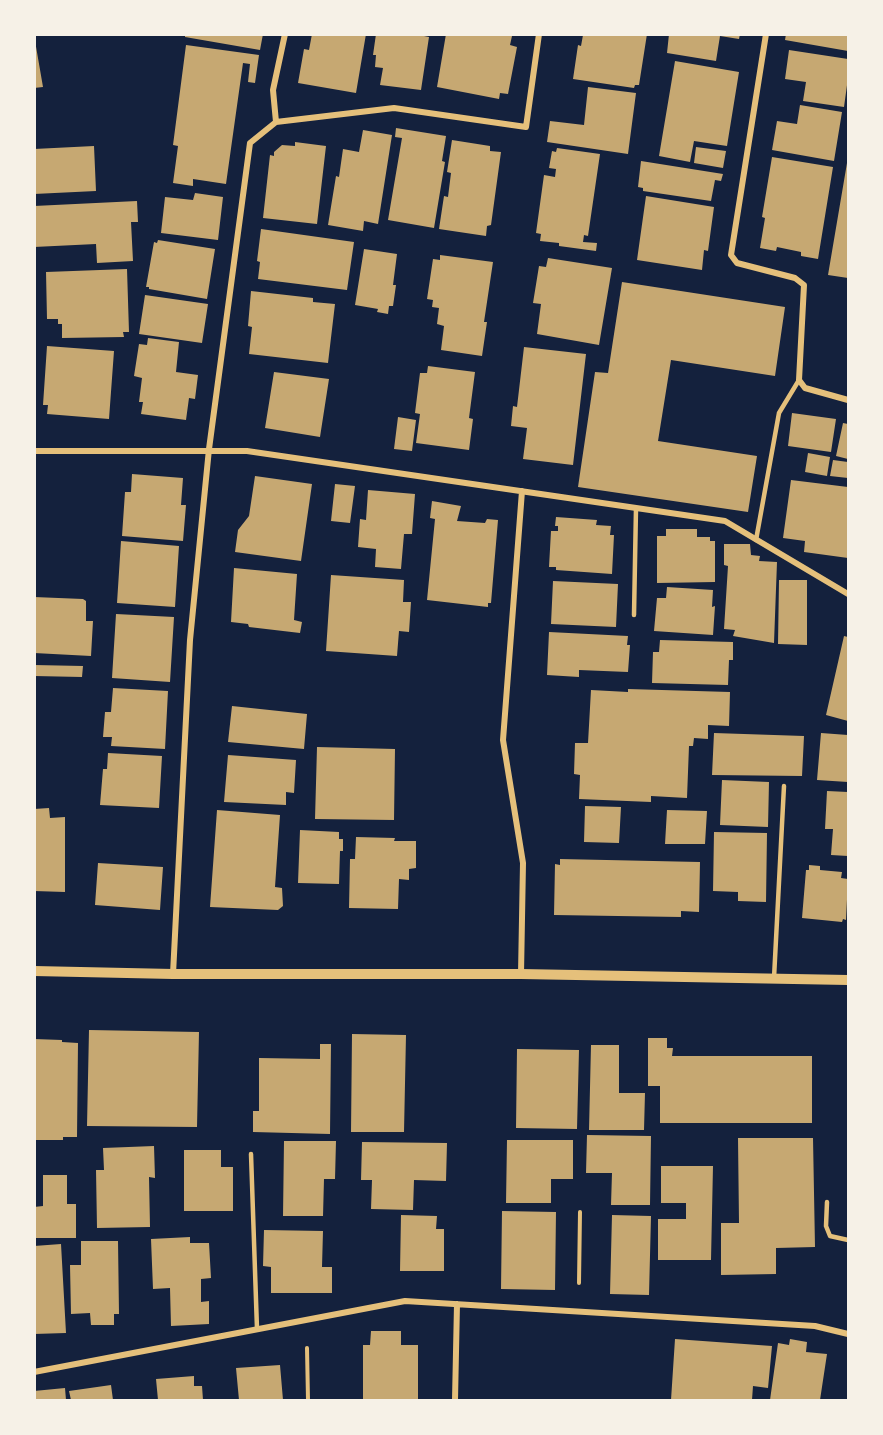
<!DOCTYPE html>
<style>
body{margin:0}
#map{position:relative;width:883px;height:1435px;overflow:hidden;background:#14213d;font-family:"Zilla Slab",serif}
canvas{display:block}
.frame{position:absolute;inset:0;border:36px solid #f6f1e7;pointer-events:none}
</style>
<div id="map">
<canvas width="883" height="1435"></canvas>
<div class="frame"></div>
</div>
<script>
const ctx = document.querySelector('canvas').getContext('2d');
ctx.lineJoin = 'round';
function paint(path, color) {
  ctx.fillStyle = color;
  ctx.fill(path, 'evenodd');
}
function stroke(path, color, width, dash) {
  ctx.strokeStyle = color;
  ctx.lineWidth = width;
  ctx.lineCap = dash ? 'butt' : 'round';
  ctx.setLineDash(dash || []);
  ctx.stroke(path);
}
paint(new Path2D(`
 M185,34H263L260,50L185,37Z
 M312,34H366L356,93L298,83L304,49L309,50Z
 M376,34H414L429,37L421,90L380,85L383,68L375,67L376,55H373Z
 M446,34L512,36L510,45L517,47L508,94L500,93L499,99L437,87Z
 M590,34H647L639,85H635L634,88L573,79L578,45L581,46L583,35L589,36Z
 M669,34H740L739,39L720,36L716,61L667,53Z
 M786,34H848V51L785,40Z
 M34,35L43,87L34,88Z
 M186,45L259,55L255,83L248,82L250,64L243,63L226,184L193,179V186L173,183L178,146L173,145Z
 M789,50L848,59V78L844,107L803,101L806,82L785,79Z
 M675,61L739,72L727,146L694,141L690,162L659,156Z
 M588,87L636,93L628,154L547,142L550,121L584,125Z
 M800,105L842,112L834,161L772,150L777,121L797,124Z
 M396,128L446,136L442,161L445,162L434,228L388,220L402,138L395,137Z
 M363,130L392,135L378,224L364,221L363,231L328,225L336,176L339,177L343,149L359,152Z
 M452,140L490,146V151L501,152L491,225L487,226L486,236L439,229L444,196L448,197L451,173L447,172Z
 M295,142L326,146L317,224L263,218L270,155L274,156V152L282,145L295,146Z
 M94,146L96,191L34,194V149Z
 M696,147L726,151L723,168L694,163Z
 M557,148L600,154L588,236L584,235L583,242L597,243L596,251L559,246V243L540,241L541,234L536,233L544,175L555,177L556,169L549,168L552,151L556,152Z
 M772,157L833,167L818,259L801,256V252L777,247L776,251L760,248L765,218L762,217Z
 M641,161L723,174L721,181L715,180L711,201L643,191V188L638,187Z
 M847,163H848V278L828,275Z
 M195,193L223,197L218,240L161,233L165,197L193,200Z
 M646,196L714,207L708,251L704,250L702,270L637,260Z
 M137,201L138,222H131L133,261L97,263L96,244L34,247V206Z
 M261,229L354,242L347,290L258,279L260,262L257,261Z
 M158,240L215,249L207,299L149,289V287H146L154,242L157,243Z
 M364,249L397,254L393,285H396L393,306H389L388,314L377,312L378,309L355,305Z
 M440,255L493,262L484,322H487L482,356L441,350L444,326L437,324L439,308L432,307L433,300L427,299L433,259L440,260Z
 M548,258L612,268L599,345L537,334L541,304L533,303L539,266L546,267Z
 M127,269L129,332H123L124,337L62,338V324H58V319H47L46,272Z
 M622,282L785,307L775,376L671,360L658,441L757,456L748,512L578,487L595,372L608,373Z
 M251,291L313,298V302L335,304L328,363L249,354L252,327L248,326Z
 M145,295L208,304L202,343L139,334Z
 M148,338L179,342L176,372L198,375L195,399L189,398L186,420L141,414L143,402H139L142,378L134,376L139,344L147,345Z
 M47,346L114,351L109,419L47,414L48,405H43Z
 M524,347L586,354L573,465L523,459L527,428L511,426L513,406L517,407Z
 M428,366L475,372L469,418L473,419L469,450L416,443L420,414L415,413L420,373H427Z
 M274,372L329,379L320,437L265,428Z
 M792,413L836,419L831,452L788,446Z
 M398,417L416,420L412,451L394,449Z
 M843,423L848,424V459L836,456Z
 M808,453L830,457L827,476L805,472Z
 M833,460L848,462V478L830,476Z
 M132,474L183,478L181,505H186L183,541L122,536L125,492H131Z
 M255,476L312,484L301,561L235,552L238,530L249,516Z
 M791,480L848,487V558L804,552L805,541L783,538Z
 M335,484L355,486L350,523L331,521Z
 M368,490L415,494L412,534H404L401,569L375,567L376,549L358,547L360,519L366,520Z
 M432,501L461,506L457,521L485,523L487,519L498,520L491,603H488V607L427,600L435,519L430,518Z
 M556,517L597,520L596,525L611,526L610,535H614L612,574L556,570V567H549L551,531H558V526H555Z
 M666,529H697V537H710V541H715V582L657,583V536H666Z
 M121,541L179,546L175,607L117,603Z
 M724,544H750L751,555L760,556L759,561L777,562L774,643L733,636L735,630L724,629L728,566L724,565Z
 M234,568L297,574L294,620L302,622L300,633L249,627L248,624L231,622Z
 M331,575L404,580L403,602H411L409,632L399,631L397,656L326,651Z
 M779,580H807V645L778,644Z
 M553,581L618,584L616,627L551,624Z
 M667,587L713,590L712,607L715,606L713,635L654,631L657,598H666Z
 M34,597L83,599L86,601V621H93L91,656L34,653Z
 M116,614L174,617L170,682L112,678Z
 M549,632L628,636L627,645H630L628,672L579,670V677L547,675Z
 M844,636L848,637V721L826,715Z
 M660,640L733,642V660H729L728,685L652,683L653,652H659Z
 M34,665L83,666L82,677L34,676Z
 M113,688L168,691L165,749L111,746L112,737H103L105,712H111Z
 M628,689L730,692L729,726L708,725V739L694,738L693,746H689L687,798L651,796V802L579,799L580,775L574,774L575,743H588L591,690L628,692Z
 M232,706L307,714L304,749L228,742Z
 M714,733L804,736L802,776L712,775Z
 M821,733L848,735V782L817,780Z
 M317,747L395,749L394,820L315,819Z
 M108,753L162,756L159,808L100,805L103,769H107Z
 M228,755L296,760L294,793L286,792V805L224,802Z
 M722,780L769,782L768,827L720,825Z
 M827,791L848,792V856L831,855L833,829H825Z
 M585,806L621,807L619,843L584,842Z
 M49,808L50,818L65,817V892L34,891V809Z
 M217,810L280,815L275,887L282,888L283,906L278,910L210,907Z
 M667,810L707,811L705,844H665Z
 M300,830L339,832V839H343V851H340L339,884L298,883Z
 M714,832L767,833L766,902L738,901V892L713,891Z
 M356,837L395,838L394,841H416V868L409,869V880L399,879L398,909L349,908L350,859H355Z
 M560,859L700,862L699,912L681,911V917L554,915L555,864L560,865Z
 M98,863L163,867L160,910L95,905Z
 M809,865L820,866V870L842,872L841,878L848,879L846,920L843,919L842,922L802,918L806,870H809Z
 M89,1030L199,1032L197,1127L87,1126Z
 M352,1034L406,1035L404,1132H351Z
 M648,1038H667V1048H673L672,1056H812V1123H660V1086H648Z
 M34,1039L62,1040V1042L78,1043L77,1137H63V1140H34Z
 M320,1044H331L330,1134L253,1132V1111H259V1058L320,1059Z
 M591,1045H619V1093H645L644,1130H589Z
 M517,1049L579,1050L577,1129L516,1128Z
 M587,1135L651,1136L650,1205H611L612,1173H586Z
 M738,1138H813L815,1247L776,1248V1274L721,1275V1223H739Z
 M507,1140H573V1179H551V1203H506Z
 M284,1141H336L335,1179H324L323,1216H283Z
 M362,1142L447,1143L446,1181L414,1180L413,1210L371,1209L372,1180H361Z
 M154,1146L155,1178L149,1177L150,1227L97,1228L96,1170H104L103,1148Z
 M184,1150H221V1167H233V1211H184Z
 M661,1166H713L711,1260H658V1219H686V1203H661Z
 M43,1175H67V1204H76V1238H34V1207L43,1206Z
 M502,1211L556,1212L555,1290L501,1289Z
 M401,1215L437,1216L436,1229H444V1271H400Z
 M612,1215L651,1216L649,1295L610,1294Z
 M264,1230L323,1231L322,1267H332V1293H271V1267L263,1266Z
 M190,1237V1243H209L211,1278L201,1279V1302L209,1301V1324L171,1326L170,1288L153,1289L151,1239Z
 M81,1241H118L119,1314H114V1325H91L90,1313L71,1314L70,1265H81Z
 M61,1244L66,1333L34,1334V1246Z
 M371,1331H401V1345H418V1400H363V1345H370Z
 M675,1339L772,1346L768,1388L753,1386L752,1400H671Z
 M790,1339L807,1342L806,1352L827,1354L820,1400H770L778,1343L789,1345Z
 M280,1365L283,1400H239L236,1368Z
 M194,1376V1386H202L203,1400H158L156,1379Z
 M111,1385L113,1400H71L69,1391Z
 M65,1388L66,1400H34V1391Z`), '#c6a872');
stroke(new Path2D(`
 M579,1283L580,1212
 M307,1348L308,1400`), '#e5c07b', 4);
stroke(new Path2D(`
 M756,540L779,413L799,380
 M634,615L636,508
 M774,978L784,786
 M251,1154L257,1329
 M827,1202L826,1226L830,1236L848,1240`), '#e5c07b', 4.5);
stroke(new Path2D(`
 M766,34L731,255L737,263L795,278L804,285L799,380L805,388L848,400
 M276,122L394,108L526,127L539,34
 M34,451H247L725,521L848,594
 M173,974L190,640L209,449L250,143L276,122L273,90L285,34
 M521,974L523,863L503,740L522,491
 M34,1372L405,1301L815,1326L848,1334
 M455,1400L457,1304`), '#e5c07b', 6);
stroke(new Path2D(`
 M34,971L173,974H521L848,980`), '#e5c07b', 10);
</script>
